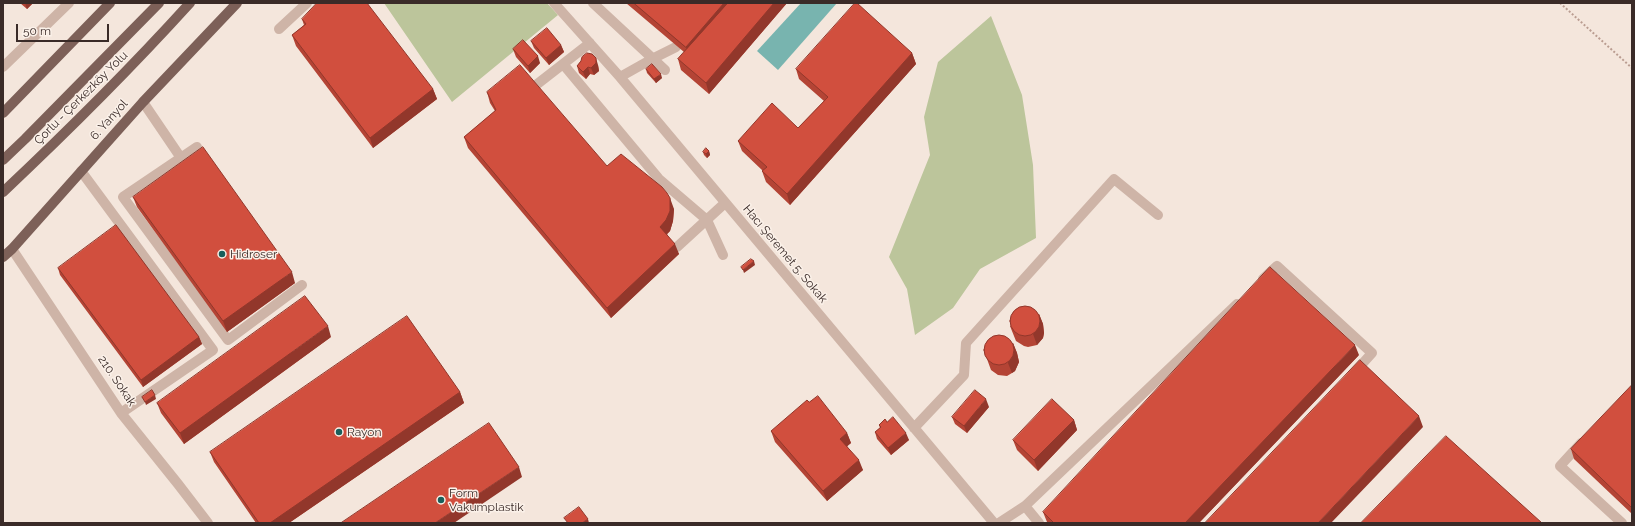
<!DOCTYPE html>
<meta charset="utf-8">
<style>
body{margin:0}
#map{position:relative;width:1635px;height:526px;overflow:hidden;background:#f4e6dc;font-family:Raleway,sans-serif}
canvas{display:block}
.frame{position:absolute;inset:0;border:4px solid #3a2b28;pointer-events:none}
.scale{position:absolute;left:16px;top:24px;width:93px;height:18px;box-sizing:border-box;border:2px solid #3a2b28;border-top:0;padding-left:5px;font-size:12px;line-height:14px;white-space:nowrap;color:#3a2b28;-webkit-text-stroke:3px #fbf1e9;paint-order:stroke}
</style>
<div id="map">
<canvas width="1635" height="526"></canvas>
<div class="frame"></div>
<div class="scale">50 m</div>
</div>
<script>
const ctx = document.querySelector('canvas').getContext('2d');
ctx.lineJoin = 'round';
function paint(path, color) {
  ctx.fillStyle = color;
  ctx.fill(path, 'evenodd');
}
function stroke(path, color, width, dash) {
  ctx.strokeStyle = color;
  ctx.lineWidth = width;
  ctx.lineCap = dash ? 'butt' : 'round';
  ctx.setLineDash(dash || []);
  ctx.stroke(path);
}
function drawText(font, color, halo, rows, align = 'center') {
  ctx.font = font + ' Raleway,sans-serif';
  ctx.lineWidth = 3;
  ctx.setLineDash([]);
  ctx.textBaseline = 'middle';
  ctx.strokeStyle = halo;
  ctx.fillStyle = color;
  for (const [text, x, y, turn = 0] of rows) {
    ctx.save();
    ctx.translate(x, y);
    ctx.rotate((+turn || 0) * Math.PI / 180);
    ctx.textAlign = isNaN(turn) ? turn : align;
    if (halo) ctx.strokeText(text, 0, 0);
    ctx.fillText(text, 0, 0);
    ctx.restore();
  }
}
paint(new Path2D(`
 M384,3H547L558,15L452,102Z
 M991,16L1022,95L1033,165L1036,238L980,269L953,308L915,335L907,289L889,257L930,155L924,117L938,62Z`), '#bcc59b');
paint(new Path2D(`
 M801,3H837L778,70L757,51Z`), '#78b4af');
stroke(new Path2D(`
 M1560,3L1632,68`), '#ba9d91', 2, [2, 2]);
stroke(new Path2D(`
 M554,3L620,77L994,523
 M593,3L665,70
 M279,29L307,3
 M563,64L659,179L707,220L723,255
 M3,67L69,3
 M620,77L652,59L676,47L686,36
 M536,85L590,43
 M143,102L181,158
 M197,147L123,197L228,340L302,285
 M81,171L213,350L121,413
 M677,247L725,203
 M12,249L121,413L178,484L208,523
 M1263,279L1277,266L1372,353L1354,373
 M914,428L964,375L966,343L1114,179L1158,215
 M1581,443L1560,466L1622,523
 M1025,506L1039,523
 M999,523L1025,506L1237,304`), '#ceb4a7', 10);
stroke(new Path2D(`
 M3,113L110,3
 M3,160L25,139L159,3
 M3,192C68,131 131,68 190,3
 M3,257L12,249L143,102L237,3`), '#7d6058', 10);
paint(new Path2D(`
 M20,3H33L27,9Z
 M626,3H787L709,94L681,70L678,59L684,52Z
 M302,19L433,89L437,99L373,148L296,46L292,35L304,25Z
 M531,41L561,45L564,52L549,65L534,48Z
 M513,49L540,63L530,73L516,57Z
 M912,53L916,64L790,205L766,182L762,171H763L742,151L738,141L798,128L824,101L799,79L796,69Z
 M581,61L598,65L599,71L594,75L590,74L586,79L579,73L577,66Z
 M646,69L662,78L656,83L647,73Z
 M487,92L607,166L674,209L673,221L670,231L667,234L679,254L611,318L468,148L464,137L495,111L490,103Z
 M709,151L710,155L707,158L704,155L703,152Z
 M133,197L295,283L227,332L137,207Z
 M58,268L199,337L202,344L143,387L60,275Z
 M1039,314L1043,324L1044,333L1043,338L1037,345L1028,347L1024,346L1016,341L1010,326Z
 M331,337L184,444L161,413L157,403Z
 M1013,343L1017,353L1019,362L1015,371L1012,373L1007,376L998,375L991,370L987,359Z
 M1359,355L1199,523H1047V522L1043,512Z
 M1632,385V514L1574,459L1571,449Z
 M460,392L464,403L289,523H256L214,462L210,452Z
 M989,407L967,433L955,424L952,417Z
 M1074,420L1077,430L1038,471L1017,450L1013,440Z
 M887,422L909,440L891,455L877,439L875,432L880,428L879,425Z
 M771,431L847,433L851,443L847,446L863,470L827,501L775,442Z`), '#b44435');
paint(new Path2D(`
 M25,3H33L27,9Z
 M724,3H738L690,58L686,47Z
 M774,3H787L709,94L706,83Z
 M561,45L564,52L549,65L546,58Z
 M912,53L916,64L790,205L787,194Z
 M538,56L540,63L530,73L528,66Z
 M596,58L598,65L599,71L594,75L591,68Z
 M588,67L590,74L586,79L583,72Z
 M661,74L662,78L656,83L654,79Z
 M433,89L437,99L373,148L370,138Z
 M709,151L710,155L707,158L706,154Z
 M670,198L674,209L673,221L670,231L664,237L660,227Z
 M675,244L679,254L611,318L607,308Z
 M754,261L755,265L744,273L743,270Z
 M292,272L295,283L227,332L223,321Z
 M1039,314L1043,324L1044,333L1043,338L1037,345L1033,334Z
 M328,326L331,337L184,444L180,433Z
 M199,337L202,344L143,387L141,380Z
 M1013,343L1017,353L1019,362L1015,371L1012,373L1008,363Z
 M1355,345L1359,355L1199,523H1185Z
 M460,392L464,403L289,523H270Z
 M155,395L156,399L146,405L145,402Z
 M986,399L989,407L967,433L964,426Z
 M1419,416L1423,427L1331,523H1318Z
 M1074,420L1077,430L1038,471L1034,460Z
 M847,433L851,443L844,449L840,439Z
 M906,433L909,440L891,455L888,448Z
 M859,460L863,470L827,501L823,491Z
 M519,467L522,477L454,523H435Z
 M588,519L589,523H582Z`), '#92372b');
const building = new Path2D(`
 M317,3H367L433,89L370,138L292,35L306,24L302,19Z
 M634,3H724L686,47Z
 M728,3H774L706,83L678,59Z
 M855,3H857L912,53L787,194L762,171L767,167L738,141L772,103L798,128L828,97L796,69Z
 M547,28L561,45L546,58L531,41Z
 M523,40L538,56L528,66L513,49Z
 M587,53L592,54L596,58V63L591,68L588,67L583,72L577,66L581,61L582,57Z
 M652,64L661,74L654,79L646,69Z
 M520,65L607,166L621,154L662,187L667,193L670,198V211L666,220L660,227L675,244L607,308L464,137L496,110L487,92Z
 M203,147L292,272L223,321L133,197Z
 M706,148L709,151L706,154L703,152Z
 M116,225L199,337L141,380L58,268Z
 M751,259L754,261L743,270L741,267Z
 M1270,267L1355,345L1185,523H1054L1043,512Z
 M305,296L328,326L180,433L157,403Z
 M1010 321a15 15 0 1 1 30 0a15 15 0 1 1-30 0Z
 M407,316L460,392L270,523H259L210,452Z
 M984 350a15 15 0 1 1 30 0a15 15 0 1 1-30 0Z
 M1360,360L1419,416L1318,523H1205Z
 M1632,385V508L1571,449Z
 M152,390L155,395L145,402L142,397Z
 M975,390L986,399L964,426L952,417Z
 M818,396L847,433L840,439L859,460L823,491L771,431L807,400L809,402Z
 M1052,399L1074,420L1034,460L1013,440Z
 M893,417L906,433L888,448L875,432L881,427L879,425L885,419L887,422Z
 M489,423L519,467L435,523H341Z
 M1446,436L1542,523H1361Z
 M579,507L588,519L582,523H568L564,518Z`);
paint(building, '#d14f3e');
stroke(building, '#92372b', 1);
for (const [x, y, r, color] of [
 [222,254,4,"#195f5b"],
 [339,432,4,"#195f5b"],
 [441,500,4,"#195f5b"]
]) {
  const dot = new Path2D();
  dot.arc(x, y, r, 0, 2 * Math.PI);
  ctx.fillStyle = color;
  ctx.fill(dot);
  stroke(dot, '#fbf1e9', 1.5);
}
drawText('12px', '#3a2b28', '#fbf1e9', [
 ["Çorlu - Çerkezköy Yolu",81,98,-45],
 ["6. Yanyol",109,120,-48],
 ["Hacı Şeremet 5. Sokak",785,254,50],
 ["210. Sokak",117,381,56]
]);
drawText('12px', '#3a2b28', '#fbf1e9', [
 ["Hidroser",230,254],
 ["Rayon",347,432],
 ["Form",449,493],
 ["Vakumplastik",449,507]
], 'left');
</script>
